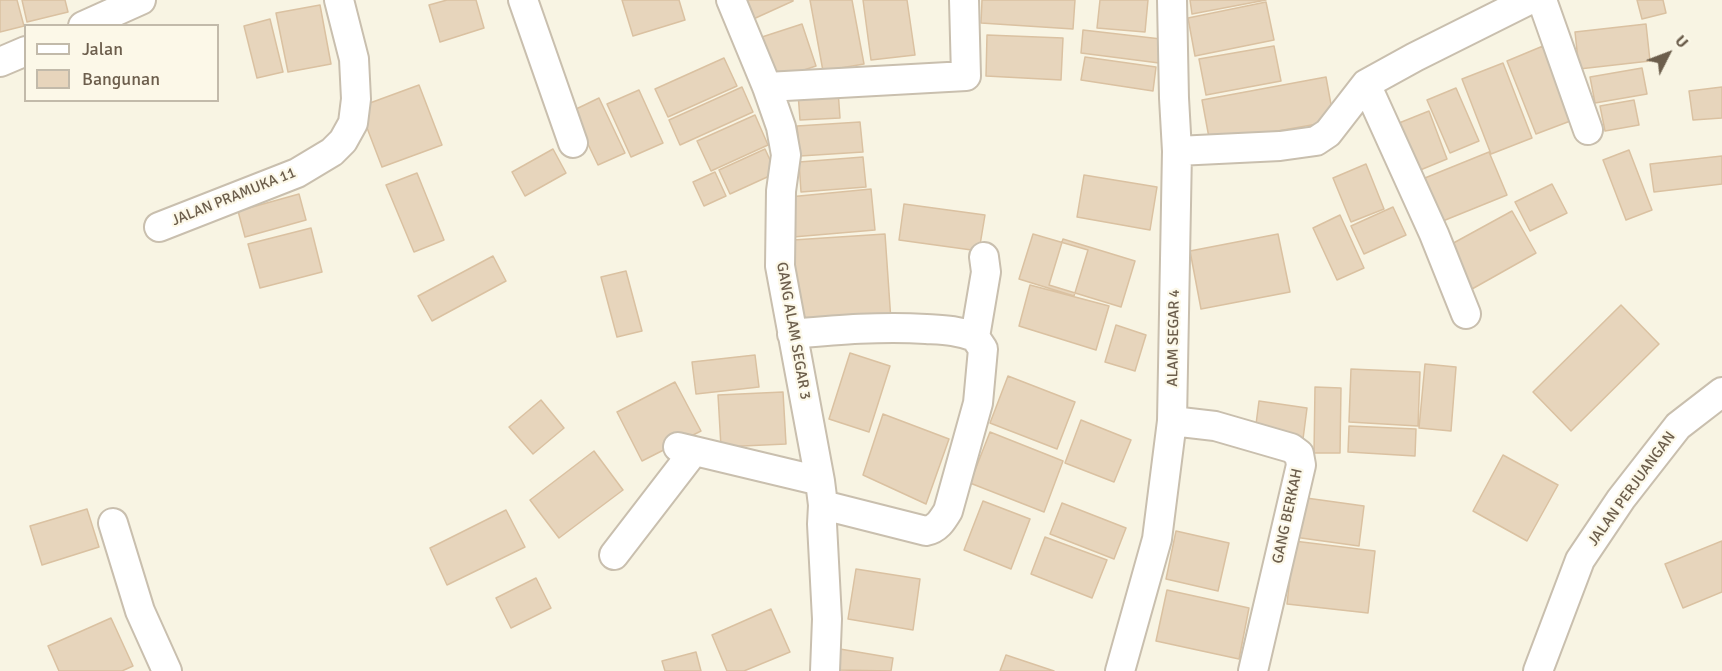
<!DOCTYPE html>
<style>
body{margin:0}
#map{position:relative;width:1722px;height:671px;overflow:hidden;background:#f8f4e3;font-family:Signika,sans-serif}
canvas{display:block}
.legend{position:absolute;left:24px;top:24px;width:195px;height:78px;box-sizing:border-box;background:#fcf8e8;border:2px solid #c2baaa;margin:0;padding:8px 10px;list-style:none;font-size:18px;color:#6c5e4c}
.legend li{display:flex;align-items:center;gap:12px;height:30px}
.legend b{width:30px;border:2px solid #c2baaa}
.north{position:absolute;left:1638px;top:24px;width:60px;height:60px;-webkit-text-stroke:4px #fcf8e8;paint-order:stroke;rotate:48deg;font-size:16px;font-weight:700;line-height:24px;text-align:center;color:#6c5e4c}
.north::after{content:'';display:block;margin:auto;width:21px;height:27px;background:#6c5e4c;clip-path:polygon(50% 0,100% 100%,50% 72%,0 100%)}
</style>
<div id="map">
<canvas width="1722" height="671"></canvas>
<ul class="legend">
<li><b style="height:8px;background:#fff"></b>Jalan</li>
<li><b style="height:16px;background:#e7d5bc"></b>Bangunan</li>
</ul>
<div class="north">U</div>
</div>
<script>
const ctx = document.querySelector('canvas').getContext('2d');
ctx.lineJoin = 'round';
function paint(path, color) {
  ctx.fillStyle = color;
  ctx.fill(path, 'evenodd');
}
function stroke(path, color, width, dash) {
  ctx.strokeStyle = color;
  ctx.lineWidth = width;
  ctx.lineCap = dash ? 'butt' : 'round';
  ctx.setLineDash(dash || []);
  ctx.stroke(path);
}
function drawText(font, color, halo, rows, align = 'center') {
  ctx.font = font + ' Signika,sans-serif';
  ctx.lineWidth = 4.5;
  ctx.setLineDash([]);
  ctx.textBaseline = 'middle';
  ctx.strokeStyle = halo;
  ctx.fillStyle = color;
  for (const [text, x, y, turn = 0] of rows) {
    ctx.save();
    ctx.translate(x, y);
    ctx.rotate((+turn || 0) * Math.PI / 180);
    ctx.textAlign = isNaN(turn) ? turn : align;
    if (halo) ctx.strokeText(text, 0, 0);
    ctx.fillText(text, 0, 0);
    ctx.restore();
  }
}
const building = new Path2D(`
 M0,0H17L24,26L0,32Z
 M22,0H65L68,12L27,22Z
 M447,0H476L484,28L440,42L429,5Z
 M622,0H679L685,20L633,36Z
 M739,0H793V1L749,21Z
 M810,0H852L864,64L823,71Z
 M863,0H907L915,55L871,60Z
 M982,0H1075L1073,29L981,23Z
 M1100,0H1148L1145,32L1097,28Z
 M1190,0H1266L1192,14Z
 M1637,0H1663L1666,13L1642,19Z
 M1266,2L1274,40L1195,56L1188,18Z
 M320,5L331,64L288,72L276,13Z
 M270,19L283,72L257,78L244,26Z
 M802,24L816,66L777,79L762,37Z
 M1646,24L1650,61L1579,69L1575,32Z
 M1083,30L1161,39L1159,63L1081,53Z
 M987,35L1063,38L1061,80L986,76Z
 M1274,46L1281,81L1206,95L1199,59Z
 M1543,46L1573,120L1536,134L1507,61Z
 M1085,57L1156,67L1153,91L1081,80Z
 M724,58L737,86L668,117L655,89Z
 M1503,63L1532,138L1491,154L1462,79Z
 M1642,68L1647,94L1595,103L1590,77Z
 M1326,77L1334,121L1210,143L1202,100Z
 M419,85L442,145L382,167L359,107Z
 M742,87L753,112L680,145L669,120Z
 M1722,87V118L1693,120L1689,91Z
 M1456,88L1479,141L1450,153L1427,100Z
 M639,90L663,143L631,157L607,104Z
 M838,90L840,118L800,120L798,93Z
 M599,98L625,153L598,165L572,111Z
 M1634,100L1639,125L1605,131L1600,106Z
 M1429,111L1447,159L1413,173L1394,125Z
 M755,115L768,145L711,171L697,141Z
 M860,122L863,152L800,156L797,126Z
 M553,149L566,173L525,196L512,172Z
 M765,149L776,173L730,194L719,170Z
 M1629,150L1652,210L1626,220L1603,160Z
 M1489,152L1507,195L1433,225L1415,182Z
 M1722,156V184L1654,192L1650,164Z
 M863,157L866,187L801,192L799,162Z
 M1366,164L1384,209L1351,222L1333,178Z
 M715,172L726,196L704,206L693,182Z
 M417,173L444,240L414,252L386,185Z
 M1084,175L1157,187L1150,230L1077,217Z
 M1552,184L1567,213L1530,231L1515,202Z
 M871,189L875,230L793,237L789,197Z
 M299,194L306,220L245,237L238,211Z
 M904,204L985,215L979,251L899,240Z
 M1393,207L1406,235L1364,254L1351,226Z
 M1512,211L1536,253L1472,289L1448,246Z
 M1340,215L1364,268L1337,280L1313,228Z
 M311,228L322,272L260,288L248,244Z
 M885,234L891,321L799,327L793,240Z
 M1033,234L1088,250L1074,296L1019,279Z
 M1278,234L1290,292L1201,309L1190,251Z
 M1063,239L1135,261L1121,307L1049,285Z
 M493,256L506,281L432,321L418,296Z
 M626,271L642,331L617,337L601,277Z
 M1030,285L1109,306L1096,350L1019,326Z
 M1621,305L1659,344L1571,431L1533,392Z
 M1116,325L1146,335L1135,371L1105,362Z
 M850,353L890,366L869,432L829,419Z
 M755,355L759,387L696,394L692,362Z
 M1425,364L1456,367L1451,431L1419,428Z
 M1351,369L1420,372L1418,426L1349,422Z
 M1008,376L1075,402L1057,449L990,423Z
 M675,382L701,431L642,461L617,412Z
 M1315,387L1341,388L1340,453H1314Z
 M783,392L786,444L721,447L718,395Z
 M541,400L564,428L533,454L509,427Z
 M1259,401L1307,408L1303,439L1255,432Z
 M883,414L949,439L926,504L863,475Z
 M1081,420L1131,440L1114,482L1065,463Z
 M1349,426L1416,429L1415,456L1348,452Z
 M990,432L1063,461L1044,512L970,483Z
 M594,451L623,490L559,538L530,500Z
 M1503,455L1558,485L1527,541L1473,511Z
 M1299,497L1364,506L1359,546L1294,537Z
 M983,501L1030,519L1011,569L964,550Z
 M1062,503L1126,528L1114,559L1050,534Z
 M87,509L99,547L42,565L30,526Z
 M506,510L525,547L447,585L430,548Z
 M1176,531L1229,543L1218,591L1166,579Z
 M1045,537L1107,560L1092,598L1031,574Z
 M1294,541L1375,551L1368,613L1287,604Z
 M1722,541V592L1683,608L1665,564Z
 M856,569L920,579L913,630L848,619Z
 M536,578L551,608L511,628L496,598Z
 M1167,590L1249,608L1239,659L1156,641Z
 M771,609L790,652L744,671H727L712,635Z
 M111,618L133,666L122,671H59L48,646Z
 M840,649L893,658L891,671L837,670Z
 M696,652L701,671H665L662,661Z
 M1006,655L1054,671H1000Z`);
paint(building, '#e7d5bc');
stroke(building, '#dac1a1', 1.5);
const minor = new Path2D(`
 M523,0L573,143
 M731,0L767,87L781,127L786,155L781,191L780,266L820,481L823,505L822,524L827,619L825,671
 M1542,0L1588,130
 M83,26L141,0
 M0,62L26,51
 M1366,84L1434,234L1466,314
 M767,87L966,76L964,0
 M1177,151L1280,146L1316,141L1328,133L1366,84L1415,57L1529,0
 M159,227L297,173L332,152L343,141L353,123L356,99L354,59L339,0
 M792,334C837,330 881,326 926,329C944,330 957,330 975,337
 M1172,421L1215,426L1291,448L1299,454L1301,465L1253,671
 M678,447L820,481
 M823,505L926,531C937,529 942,521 948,511L978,403L983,349L975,337L986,272L984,257
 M113,523L140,611L167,671
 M614,555L694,451
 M1120,671L1157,539L1172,421L1177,151L1174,98L1172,0
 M1538,671L1580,560L1621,499L1678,426L1722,392`);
stroke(minor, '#c9bfae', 32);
stroke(minor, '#fff', 28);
drawText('15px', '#6c5e4c', '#fcf8e8', [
 ["JALAN PRAMUKA 11",234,197,-22],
 ["GANG ALAM SEGAR 3",793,331,80],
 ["ALAM SEGAR 4",1174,338,-89],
 ["JALAN PERJUANGAN",1632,489,-54],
 ["GANG BERKAH",1288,516,-78]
]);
</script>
